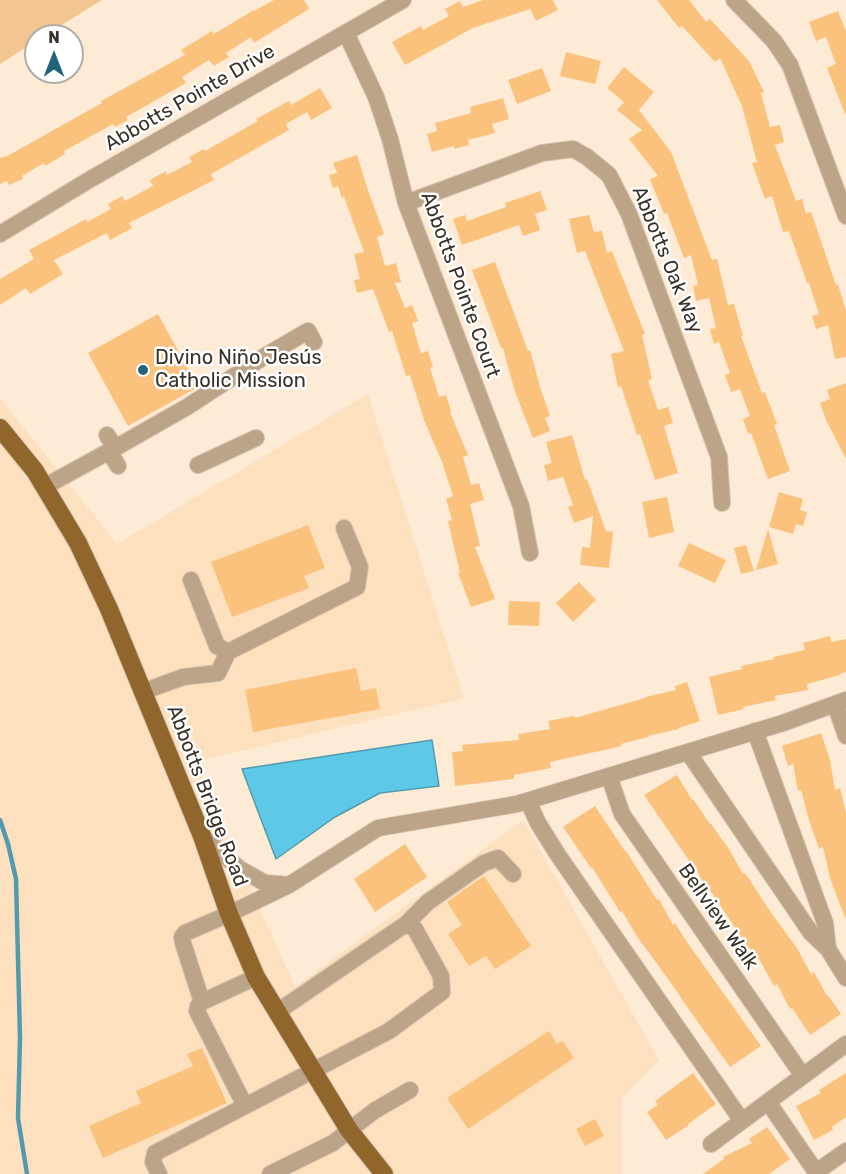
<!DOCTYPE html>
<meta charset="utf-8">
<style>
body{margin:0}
#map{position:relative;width:846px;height:1174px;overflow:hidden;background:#feebd5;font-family:Rubik,sans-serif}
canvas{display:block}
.north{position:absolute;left:24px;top:24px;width:60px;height:60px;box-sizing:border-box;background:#fff;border:2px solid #b0ada8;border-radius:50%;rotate:0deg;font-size:16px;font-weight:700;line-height:24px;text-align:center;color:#3a3126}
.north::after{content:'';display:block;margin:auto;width:21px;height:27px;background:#226578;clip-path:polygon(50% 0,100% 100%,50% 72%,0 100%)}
</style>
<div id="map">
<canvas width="846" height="1174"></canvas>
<div class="north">N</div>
</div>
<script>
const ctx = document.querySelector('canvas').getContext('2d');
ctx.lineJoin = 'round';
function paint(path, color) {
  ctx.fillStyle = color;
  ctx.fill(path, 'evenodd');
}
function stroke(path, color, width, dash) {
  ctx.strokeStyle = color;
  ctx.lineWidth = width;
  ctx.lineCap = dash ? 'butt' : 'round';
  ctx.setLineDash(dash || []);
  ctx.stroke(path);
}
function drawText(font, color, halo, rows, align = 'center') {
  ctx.font = font + ' Rubik,sans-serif';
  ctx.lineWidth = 5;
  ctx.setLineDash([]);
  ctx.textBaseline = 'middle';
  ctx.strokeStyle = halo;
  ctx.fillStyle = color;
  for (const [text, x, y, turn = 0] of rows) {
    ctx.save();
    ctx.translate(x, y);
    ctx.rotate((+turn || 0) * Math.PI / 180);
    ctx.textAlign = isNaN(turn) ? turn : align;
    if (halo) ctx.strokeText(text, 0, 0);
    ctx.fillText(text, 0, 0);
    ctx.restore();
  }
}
paint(new Path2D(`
 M368,394L464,698L195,762L295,987L523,820L659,1060L622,1098V1174H0V398L117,544Z`), '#fde1bf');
paint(new Path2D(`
 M0,0H102L44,36H36V41L0,64Z`), '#f3c691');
const water = new Path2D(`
 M432,740L439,786L380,793L335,817L276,859L242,769Z`);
paint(water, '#5dc9e7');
stroke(water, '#529bad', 1.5);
stroke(new Path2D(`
 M0,820L8,844L16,879L20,1038L18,1118L27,1174`), '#529bad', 4.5);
paint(new Path2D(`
 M274,0H304L309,9L254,43L251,37L226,53L229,57L214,66L209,60L182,77L186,83L126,117L128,120L115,127L113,124L64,151L65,154L45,166L44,163L22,176L23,179L9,185L7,181L0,184V158L9,155L102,103L101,101L185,55L181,50L212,31L214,34L254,10V11Z
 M483,0H553L558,10L536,21L530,9L473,28L405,65L392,42L421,26L423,30L449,16L445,9L460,1L463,7Z
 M657,0H689L706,22L710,19L749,61L764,92L761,93L770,127L780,125L784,142L775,145L796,201L802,199L806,214L811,212L836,285L838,284L846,311V357L835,359L828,325L816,329L812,316L819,314L809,283H807L789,231L783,232L772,196L765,199L752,163L757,162L742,106L720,58L715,62L682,26L679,28Z
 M838,11L846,31V114H845L827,68L836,64L826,37L816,41L809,22Z
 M566,52L601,61L595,84L560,76Z
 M624,67L654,92L639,110L671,152L712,260L717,259L728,305L734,304L743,336H741L762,393L765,392L777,424L774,425L790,471L768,479L751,433L748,434L743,419L750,416L740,389L731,392L725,375L730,373L719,342L714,344L710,329L716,328L709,298L696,301L693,286L698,285L691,255L684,258L667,213L664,214L650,179L658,176L629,139L642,130L617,110L624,102L607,88Z
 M542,68L551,91L517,104L508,80Z
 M320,88L332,108L311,120L307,112L286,124L289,130L211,174L214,180L129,223L132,228L110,240L107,233L54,260L63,274L30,294L26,288L0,305V279L34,259L29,250L86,219L87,222L111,209L108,204L122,196L125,201L153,186L150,180L166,171L167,175L192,162L189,157L204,149L205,151L258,121L256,119L289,101L291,105Z
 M503,98L509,119L492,124L495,133L468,140L469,145L454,149V146L432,152L427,134L437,131L435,123L471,113L470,107Z
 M357,155L368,190L384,234L377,237L385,266L396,263L401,282L395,283L405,308L412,305L418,321L412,323L421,353L428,351L433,367L430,368L439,397L446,395L451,411L450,412L468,455L463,457L471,485L479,483L484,500L470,504L480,546L475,547L495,599L471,607L458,573H460L448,521L452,520L446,499L453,496L442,462L424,420L410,375L406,376L392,331L389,332L373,289L357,293L354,280L360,279L354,254L364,252L344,197L342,198L338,186L333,188L329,175L337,173L333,163Z
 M540,191L547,210L535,214L540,230L523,236L519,225L462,245L453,219L465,215L467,221L506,207L505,203Z
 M589,215L594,232L602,231L607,253L612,251L645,334L642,335L652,379L648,380L658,410L668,407L673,423L664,426L678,473L655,480L640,434L637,435L621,386L618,387L611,354L624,351L585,251L577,253L569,219Z
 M495,262L528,351L530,350L540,387L550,416L545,418L550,431L533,438L515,392L503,348H501L472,270Z
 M158,314L198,387L128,426L88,353Z
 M846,383V459L827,422L820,403L830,399L827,390Z
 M572,435L585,480L587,479L606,531L613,532L609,568L580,565L582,547L590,548L593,516L574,523L568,507L573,505L563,477L548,481L544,465L552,463L546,442Z
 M779,492L803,499L800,510L807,512L803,526L796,524L793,534L769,527Z
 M667,497L674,532L649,538L642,502Z
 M308,525L325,568L304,576L309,588L232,617L211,562Z
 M768,529L778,564L756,570Z
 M689,543L726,560L715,583L678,566Z
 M746,545L754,571L741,574L734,548Z
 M579,582L596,600L573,622L556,603Z
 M509,601L540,602L539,626L508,625Z
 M830,636L831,642L846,639V672L839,674L840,675L807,684L808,690L775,696L776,700L743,707L744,709L718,715L709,677L742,669L741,666L774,659L773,657L805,650L803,643Z
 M356,668L361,691L376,688L380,709L253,732L245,690Z
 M687,682L700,721L679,728V729L648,736V737L621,744L622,746L550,762L551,768L514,775V779L455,786L452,752L463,751L462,745L519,740L518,734L550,729L548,721L574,716L575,718L645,698V697L676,690L675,686Z
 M821,733L830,760L835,790L840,788L846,813V917L845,918L830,878L823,847L819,849L809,820L801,790L798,791L793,764L788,766L782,746Z
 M677,775L692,800L693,799L710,824H711L729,849L743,874L745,873L772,914L797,948L811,974L814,972L827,996L828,995L841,1014L810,1035L792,1008L790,1009L777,984L774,986L759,959L758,960L746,944L708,887L706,888L692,861L690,862L644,795Z
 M595,806L625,851H626L657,900L659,899L673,925L675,923L687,942L761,1046L730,1067L680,997H681L636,935L622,911L620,912L592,867L591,868L563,827Z
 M405,844L427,877L375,912L354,879Z
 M484,876L531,946L495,969L486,956L469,966L448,934L462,925L447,902Z
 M549,1031L557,1044L563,1041L574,1058L468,1129L447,1098Z
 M202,1048L227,1103L103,1158L89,1126L141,1103L136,1091L193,1066L187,1054Z
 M693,1073L716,1104L688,1124L689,1125L666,1140L647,1112L658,1105L655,1101Z
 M846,1073V1117L832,1127L833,1130L814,1140L796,1106L821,1093L819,1090Z
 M595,1119L604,1136L585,1146L576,1129Z
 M767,1127L790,1159L769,1174H703L724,1159L723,1157L752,1143L749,1139Z`), '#fac27d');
const minor = new Path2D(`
 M734,0L774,41L790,65L846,216
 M346,33L376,97L390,139L406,203L521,506L530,553
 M406,203L542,153L573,149L587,157L609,175L629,214L719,457L722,503
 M0,234L89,180L403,0
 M107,435L115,448
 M109,451L118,466
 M198,465L256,438
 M44,487L115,448L187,407L265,356L308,331L314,342
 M191,580L217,646L228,652L357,587L360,567L344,528
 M142,692L183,677L218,673L228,652
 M835,704L846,736
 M755,731L825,923L828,949
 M688,752L811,933L828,949L846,978
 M609,776L622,814L803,1076
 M528,801L538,823L558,855L742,1121
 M202,836L240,869L265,883L289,885
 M406,924L428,902L484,863L498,858L513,874
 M202,1002L183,943L182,937L185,933L229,914L289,885L378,828L517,804L783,723L846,700
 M768,1102L816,1172L846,1151
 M245,1106L197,1011L198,1006L202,1002L256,977
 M711,1144L846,1044
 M159,1174L153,1162L155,1153L389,1031L442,992L441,976L415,929L406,924L277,1012
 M270,1174L333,1143L374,1111L410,1090`);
const major = new Path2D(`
 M0,428L35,471L78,543L109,609L202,836L229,914L256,977L349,1130L384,1174`);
stroke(minor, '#d7c6b2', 18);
stroke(major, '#d7c6b2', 20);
stroke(minor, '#bca488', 16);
stroke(major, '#90662d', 18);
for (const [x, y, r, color] of [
 [143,370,6,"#226578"]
]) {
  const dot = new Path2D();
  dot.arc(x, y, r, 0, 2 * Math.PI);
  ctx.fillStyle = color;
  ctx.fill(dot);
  stroke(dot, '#fff', 2);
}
drawText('20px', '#3a3126', '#fff', [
 ["Abbotts Pointe Drive",190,98,-30],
 ["Abbotts Oak Way",667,260,68],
 ["Abbotts Pointe Court",460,285,70],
 ["Abbotts Bridge Road",207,796,69],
 ["Bellview Walk",718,917,55]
]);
drawText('20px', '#3a3126', '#fff', [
 ["Divino Niño Jesús",155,358],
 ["Catholic Mission",155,381]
], 'left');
</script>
